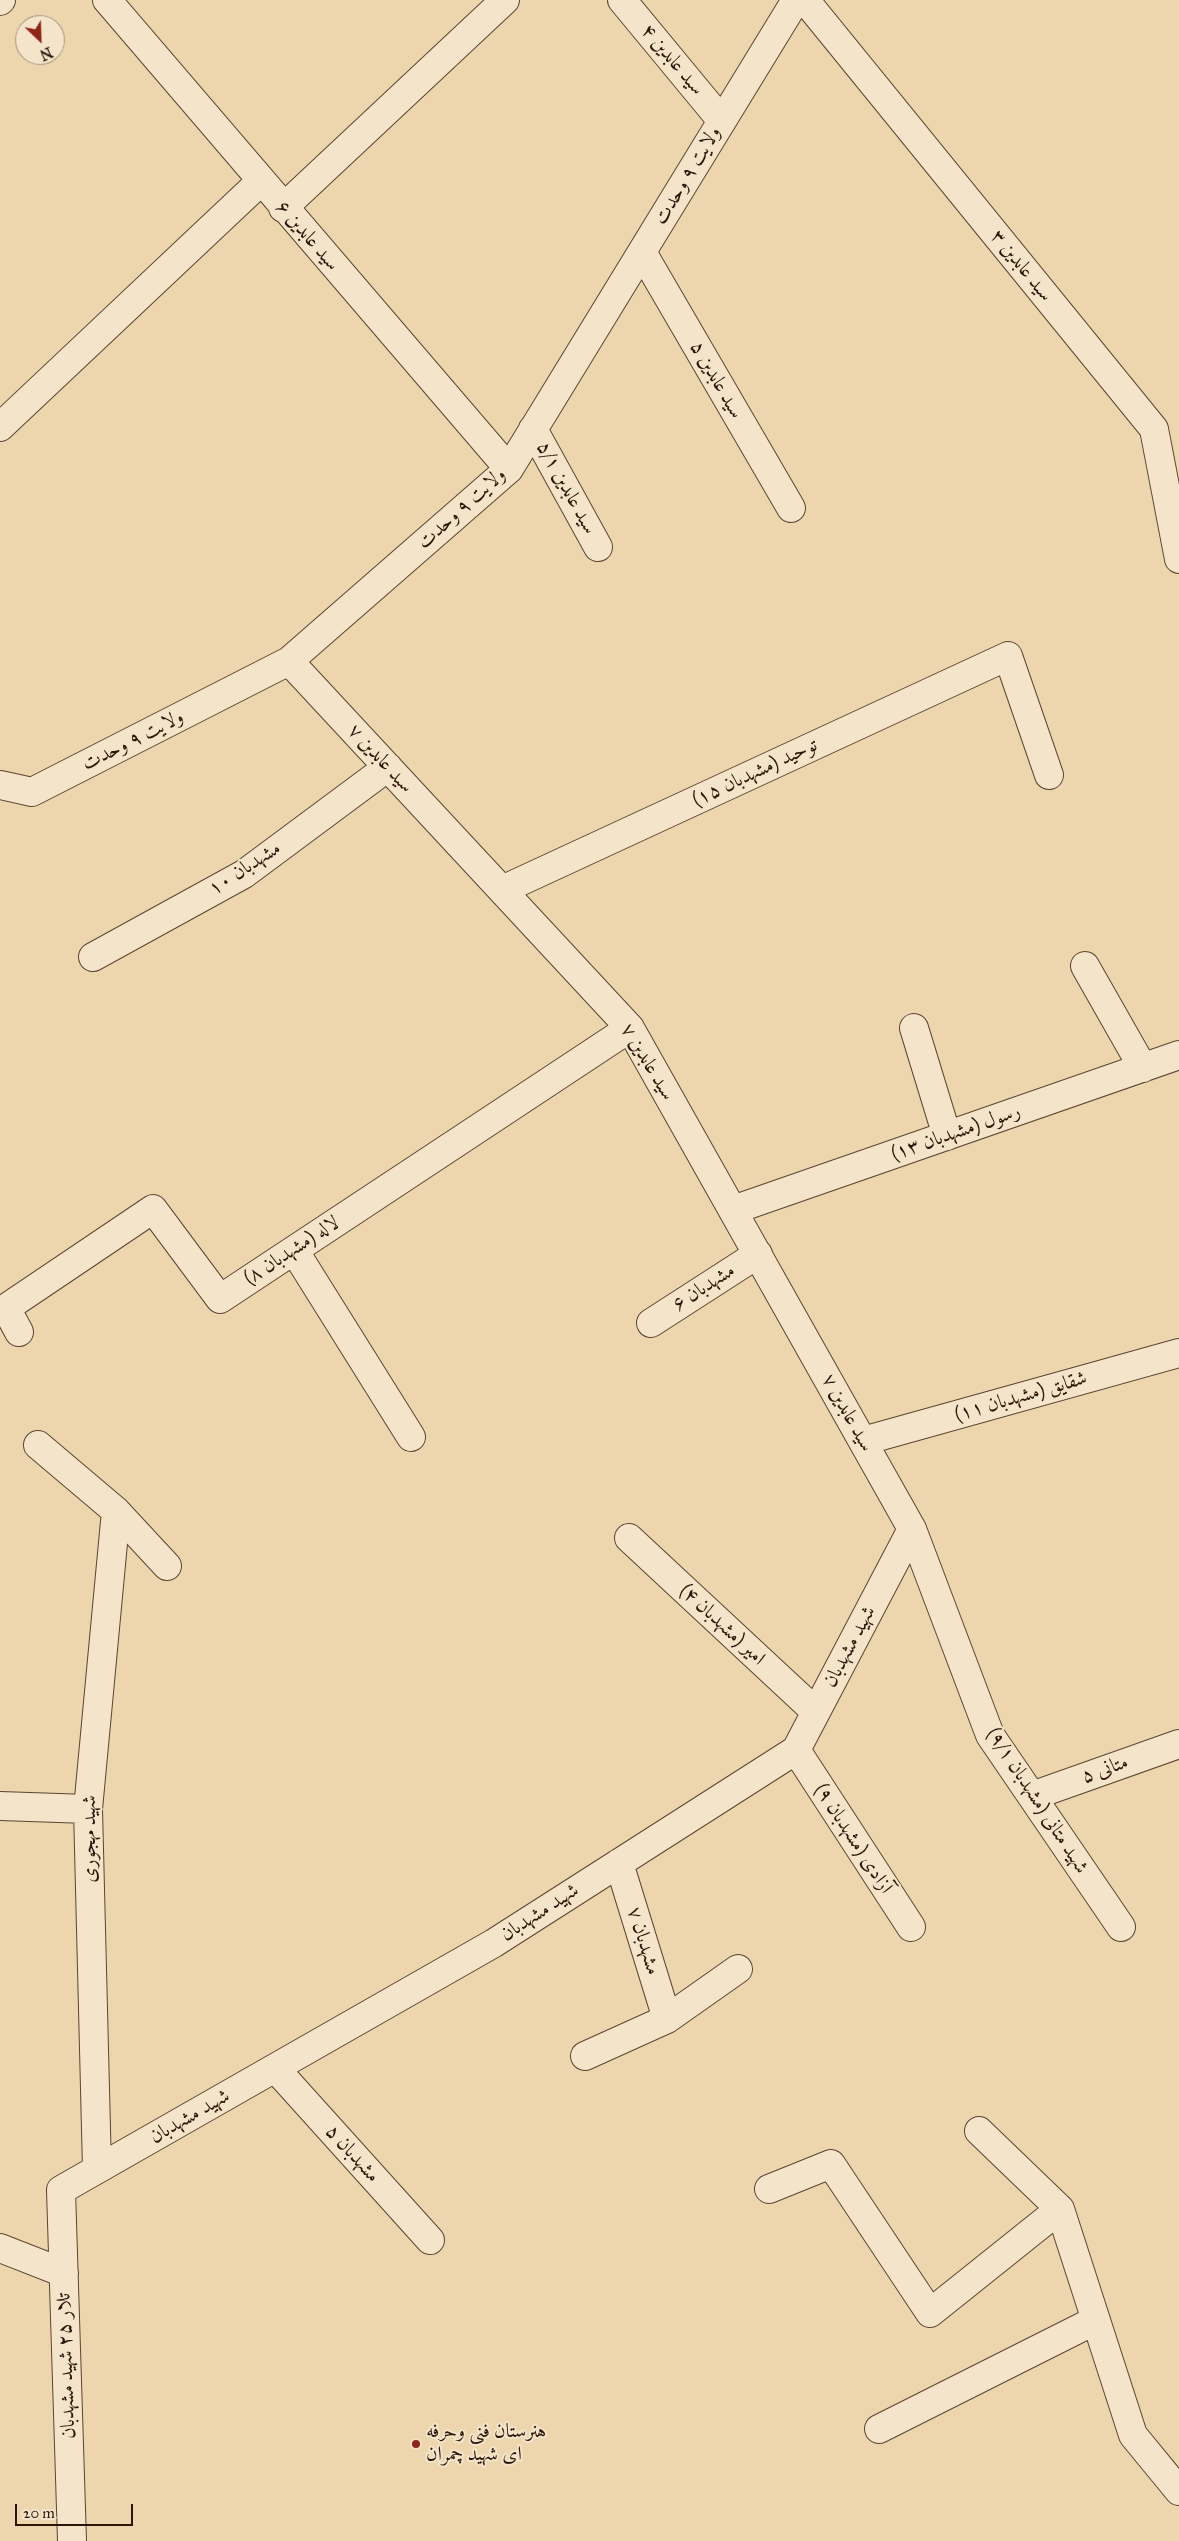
<!DOCTYPE html>
<meta charset="utf-8">
<style>
body{margin:0}
#map{position:relative;width:1179px;height:2541px;overflow:hidden;background:#edd6ad;font-family:"IM FELL Great Primer",serif}
canvas{display:block}
.north{position:absolute;left:15px;top:15px;width:50px;height:50px;box-sizing:border-box;background:#f3e4ca;border:1px solid #a3917c;border-radius:50%;rotate:156deg;font-size:14px;font-weight:700;line-height:20px;text-align:center;color:#2c1507}
.north::after{content:'';display:block;margin:auto;width:18px;height:22px;background:#8f2418;clip-path:polygon(50% 0,100% 100%,50% 72%,0 100%)}
.scale{position:absolute;left:15px;top:2504px;width:118px;height:22px;box-sizing:border-box;border:2px solid #2c1507;border-top:0;padding-left:6px;font-size:15px;line-height:18px;white-space:nowrap;color:#2c1507;-webkit-text-stroke:4px #f3e4ca;paint-order:stroke}
</style>
<div id="map">
<canvas width="1179" height="2541"></canvas>
<div class="north">N</div>
<div class="scale">20 m</div>
</div>
<script>
const ctx = document.querySelector('canvas').getContext('2d');
ctx.lineJoin = 'round';
function stroke(path, color, width, dash) {
  ctx.strokeStyle = color;
  ctx.lineWidth = width;
  ctx.lineCap = dash ? 'butt' : 'round';
  ctx.setLineDash(dash || []);
  ctx.stroke(path);
}
function drawText(font, color, halo, rows, align = 'center') {
  ctx.font = font + ' "IM FELL Great Primer",Amiri,serif';
  ctx.lineWidth = 4;
  ctx.setLineDash([]);
  ctx.textBaseline = 'middle';
  ctx.strokeStyle = halo;
  ctx.fillStyle = color;
  for (const [text, x, y, turn = 0] of rows) {
    ctx.save();
    ctx.translate(x, y);
    ctx.rotate((+turn || 0) * Math.PI / 180);
    ctx.textAlign = isNaN(turn) ? turn : align;
    if (halo) ctx.strokeText(text, 0, 0);
    ctx.fillText(text, 0, 0);
    ctx.restore();
  }
}
const street = new Path2D(`
 M107,0L509,469
 M622,0L722,121
 M805,0L1154,429L1179,559
 M0,1L1,0
 M283,208L505,0
 M642,252L791,508
 M0,427L260,182
 M533,429L598,547
 M289,661L630,1028L912,1529L990,1735L1121,1927
 M0,785L32,792L289,661L509,469L796,0
 M502,890L1008,656L1049,775
 M93,957L244,874L388,767
 M1085,966L1143,1068
 M914,1028L947,1136
 M733,1210L1179,1055
 M294,1250L411,1437
 M651,1323L758,1254
 M19,1332L6,1308L153,1209L220,1299L630,1028
 M863,1441L1179,1353
 M38,1445L116,1511L167,1566
 M629,1538L816,1712
 M796,1750L911,1927
 M1032,1796L1179,1744
 M0,1806L88,1809
 M619,1863L667,2019
 M585,2056L667,2019L738,1969
 M275,2068L430,2240
 M979,2131L1060,2209L1133,2435L1179,2491
 M97,2169L88,1809L116,1511
 M769,2189L831,2164L930,2313L1060,2209
 M0,2248L64,2273
 M879,2429L1096,2320
 M72,2541L61,2190L494,1943L796,1750L912,1529`);
stroke(street, '#5c4530', 30);
stroke(street, '#f3e4ca', 28);
for (const [x, y, r, color] of [
 [416,2444,5,"#8f2418"]
]) {
  const dot = new Path2D();
  dot.arc(x, y, r, 0, 2 * Math.PI);
  ctx.fillStyle = color;
  ctx.fill(dot);
  stroke(dot, '#f3e4ca', 2);
}
drawText('20px', '#2c1507', '#f3e4ca', [
 ["سید عابدین ۴",672,60,50],
 ["ولایت ۹ وحدت",688,176,-59],
 ["سید عابدین ۶",307,236,49],
 ["سید عابدین ۳",1021,266,51],
 ["سید عابدین ۵",716,380,60],
 ["سید عابدین ۵/۱",566,488,61],
 ["ولایت ۹ وحدت",462,509,-42],
 ["ولایت ۹ وحدت",133,741,-27],
 ["سید عابدین ۷",380,759,47],
 ["توحید (مشهدبان ۱۵)",755,773,-25],
 ["مشهدبان ۱۰",245,869,-33],
 ["سید عابدین ۷",647,1062,59],
 ["رسول (مشهدبان ۱۳)",956,1133,-19],
 ["لاله (مشهدبان ۸)",292,1251,-33],
 ["مشهدبان ۶",704,1288,-33],
 ["شقایق (مشهدبان ۱۱)",1021,1397,-16],
 ["سید عابدین ۷",847,1413,61],
 ["امیر (مشهدبان ۴)",722,1625,43],
 ["شهید مشهدبان",850,1647,-62],
 ["متانی ۵",1105,1770,-20],
 ["شهید متانی (مشهدبان ۹/۱)",1037,1801,57],
 ["شهید مهجوری",90,1839,-90],
 ["آزادی (مشهدبان ۹)",853,1839,57],
 ["شهید مشهدبان",540,1913,-33],
 ["مشهدبان ۷",643,1941,73],
 ["شهید مشهدبان",190,2117,-30],
 ["مشهدبان ۵",352,2154,48],
 ["تلار ۲۵ شهید مشهدبان",67,2366,-92]
]);
drawText('20px', '#2c1507', '#f3e4ca', [
 ["هنرستان فنی وحرفه",426,2432],
 ["ای شهید چمران",426,2455]
], 'left');
</script>
